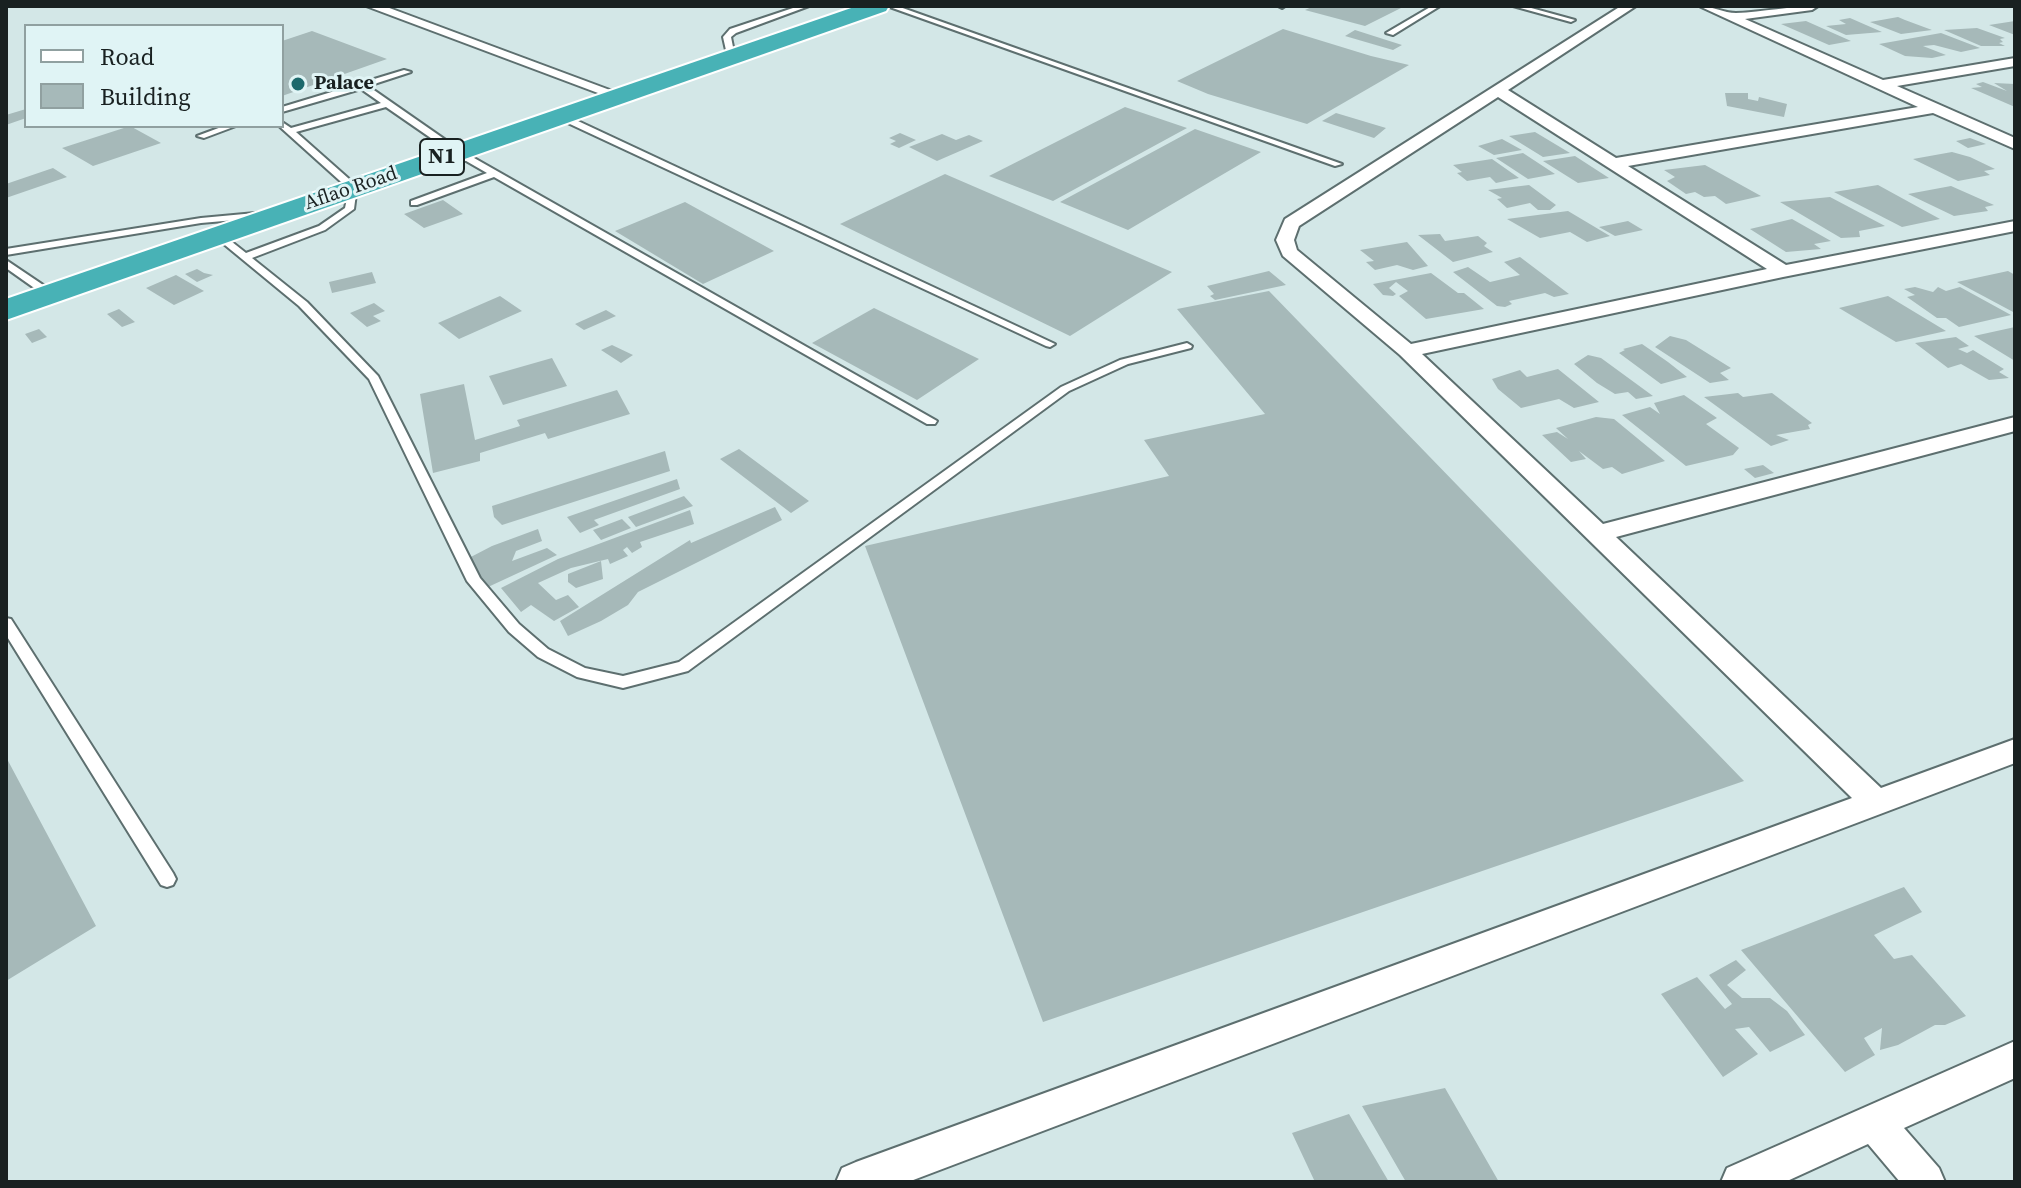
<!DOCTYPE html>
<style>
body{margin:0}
#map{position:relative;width:2021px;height:1188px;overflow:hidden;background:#d3e7e7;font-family:"Source Serif 4",serif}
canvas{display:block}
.frame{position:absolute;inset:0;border:8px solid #192121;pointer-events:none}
.legend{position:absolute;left:24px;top:24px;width:260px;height:104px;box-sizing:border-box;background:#e0f4f5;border:2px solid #90a0a0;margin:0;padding:10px 14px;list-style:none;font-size:24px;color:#192121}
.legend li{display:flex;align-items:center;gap:16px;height:40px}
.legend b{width:40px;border:2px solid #90a0a0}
</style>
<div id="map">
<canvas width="2021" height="1188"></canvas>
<div class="frame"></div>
<ul class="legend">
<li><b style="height:10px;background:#fff"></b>Road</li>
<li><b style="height:22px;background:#a6b9b9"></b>Building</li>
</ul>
</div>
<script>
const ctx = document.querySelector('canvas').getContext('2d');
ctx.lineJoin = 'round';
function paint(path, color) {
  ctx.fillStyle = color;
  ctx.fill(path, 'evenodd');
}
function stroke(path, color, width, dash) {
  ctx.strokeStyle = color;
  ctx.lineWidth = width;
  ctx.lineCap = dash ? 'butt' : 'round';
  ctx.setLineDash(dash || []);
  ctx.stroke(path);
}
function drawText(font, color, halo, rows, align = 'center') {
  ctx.font = font + ' "Source Serif 4",serif';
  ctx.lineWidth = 6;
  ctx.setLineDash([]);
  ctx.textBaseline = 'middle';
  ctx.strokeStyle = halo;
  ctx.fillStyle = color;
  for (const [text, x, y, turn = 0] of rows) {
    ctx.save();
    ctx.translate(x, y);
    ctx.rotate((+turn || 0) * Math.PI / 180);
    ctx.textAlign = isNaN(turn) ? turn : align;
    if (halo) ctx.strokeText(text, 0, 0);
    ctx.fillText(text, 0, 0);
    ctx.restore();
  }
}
paint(new Path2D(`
 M1314,6H1405L1365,26L1305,10Z
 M1898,17L1905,20L1932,30L1901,34L1870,22Z
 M1850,18L1882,32L1846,35L1826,26L1846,24L1839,20Z
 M1806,21L1851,41L1829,45L1781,24Z
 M2015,21V35L1989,25Z
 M1977,28L2005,38L2000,39L2003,42L1999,43L2005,46H1981L1944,30Z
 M1283,29L1371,56L1409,65L1307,124L1208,94L1177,81Z
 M1355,30L1402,45L1393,50L1345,36Z
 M312,31L387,59L282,96V41Z
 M1941,33L1980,48L1961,52L1934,45L1923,46L1946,55L1932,58L1905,56L1879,44Z
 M1983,82L2007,91L1994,83L2015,84V107L1971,88L1982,87L1976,84Z
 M1725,93H1748V99L1758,101L1759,97L1787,104L1784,117L1727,106Z
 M1125,107L1187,128L1053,201L989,176Z
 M26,109V118L6,125V115Z
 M1336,113L1386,128L1374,138L1322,121Z
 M130,126L161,143L93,166L62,148Z
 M1195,129L1261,152L1128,230L1060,202Z
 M1535,132L1570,153L1543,157L1509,136Z
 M900,133L916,140L899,148L890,144L896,141L889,138Z
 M942,134L956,140L969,135L983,141L937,161L909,147Z
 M1970,138L1986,144L1968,148L1956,141Z
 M1502,139L1522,150L1494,155L1478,146Z
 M1952,152L1970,157L1995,169L1984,171L1990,175L1958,181L1913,159Z
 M1523,153L1555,174L1528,179L1496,158Z
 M1575,156L1609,178L1578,183L1543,161Z
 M1492,159L1519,178L1496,183L1490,177L1467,181L1457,173L1462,172L1453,165Z
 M1705,165L1761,196L1726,204L1715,196L1704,197L1695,192L1686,194L1667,181L1675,177L1664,170Z
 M53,168L67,177L6,198V184Z
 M945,174L1172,272L1070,336L840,224Z
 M1529,185L1556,205L1550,210H1538L1530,203L1507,208L1497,199L1502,198L1488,190Z
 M1878,185L1940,219L1902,227L1834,192Z
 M1951,186L1994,205L1985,207L1988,211L1954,216L1908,194Z
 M1830,197L1885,226L1859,231L1860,237L1841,238L1780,202Z
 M443,200L463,214L424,228L404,214Z
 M685,202L774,251L703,284L615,231Z
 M1568,211L1610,236L1587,242L1570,232L1540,238L1507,219Z
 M1792,219L1831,241L1814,244L1821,249L1786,252L1750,229Z
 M1628,221L1643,230L1615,236L1599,227Z
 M1440,234L1445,241L1478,236L1487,243L1484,246L1493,252L1453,262L1418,235Z
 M1407,242L1428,266L1413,270L1397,265L1375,270L1366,262L1374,261L1360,250Z
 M1520,257L1569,294L1554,297L1545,293L1509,301L1512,304L1505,307L1497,306L1453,272L1468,267L1490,282L1520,275L1504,262Z
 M197,269L204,273L213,275L197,282L185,274Z
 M1269,271L1286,285L1215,300L1210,296L1214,294L1207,286Z
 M2008,271L2015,275V313L1957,282Z
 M372,272L376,283L332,293L329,282Z
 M1431,273L1458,293H1464L1484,309L1426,319L1399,296L1408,291L1396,282L1389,288L1396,294L1393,296L1383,295L1373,284Z
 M176,275L204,291L174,305L146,288Z
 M1915,287L1933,292L1938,287L1946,291L1960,287L2011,315L1959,327L1946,318H1937L1907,297L1915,295L1904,289Z
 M1269,291L1744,781L1043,1022L865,546L1169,476L1144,440L1265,414L1177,309Z
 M500,296L522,311L459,339L438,323Z
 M1888,296L1946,331L1896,342L1839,308Z
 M374,303L385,311L373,316L381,321L367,327L350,313Z
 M874,308L979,359L917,400L812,343Z
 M119,309L135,322L122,327L107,314Z
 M606,310L616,316L584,330L575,324Z
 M2015,327V361L1974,336Z
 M39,329L47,337L32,343L25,334Z
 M1670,336L1686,340L1731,368L1720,373L1729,380L1710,383L1655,347Z
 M1956,337L1969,346L1958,349L1967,353L1973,350L2004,369L1999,372L2009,378L1989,380L1961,364L1948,368L1915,343Z
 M1642,344L1668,362L1687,377L1661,384L1619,353L1625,350L1623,349Z
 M612,345L633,355L621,363L601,350Z
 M1588,355L1601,358L1653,396L1636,399L1628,392L1615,394L1597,383L1574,364Z
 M552,358L567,386L503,405L489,376Z
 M1558,369L1599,402L1574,408L1559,399L1521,408L1498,389L1492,379L1520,370L1527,377Z
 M464,384L475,440L520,426L517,420L617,390L630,414L548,439L545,433L480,453V461L433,473L420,394Z
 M1738,393L1743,397L1772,393L1812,423L1808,425L1810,429L1776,435L1789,440L1771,446L1704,397Z
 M1684,395L1717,418L1706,424L1739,448L1733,455L1686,466L1622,415L1650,407L1660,414L1654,403Z
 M1596,417L1614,419L1665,461L1622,474L1612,467L1603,469L1579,451L1586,459L1571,462L1542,435L1557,432L1568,439L1556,428Z
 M739,449L809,501L791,513L720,459Z
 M665,451L670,471L502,525L494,517L492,506Z
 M1763,465L1774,473L1755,478L1744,469Z
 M677,479L680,489L594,520L599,525L580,533L567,517Z
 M684,496L693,506L636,527L628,517Z
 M775,507L782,520L638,592L628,605L601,621L568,636L560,621L690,540L691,543Z
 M690,510L694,524L640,542L642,547L632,553L627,547L623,550L628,556L610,564L608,559L571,568L538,583L556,600L568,595L579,607L554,621L531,605L521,612L501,588L558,559Z
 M622,519L631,528L601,540L593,530Z
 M538,529L542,541L516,551L512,561L547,548L557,555L488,587L467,559L492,546Z
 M601,561L603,579L576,588L568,582V574Z
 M6,757L96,926L6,981Z
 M1904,887L1922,912L1874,935L1894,959L1912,955L1966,1016L1945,1025H1935L1898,1045L1880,1050L1882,1028L1864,1038L1875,1055L1845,1072L1741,950Z
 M1736,960L1746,970L1727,985L1742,998H1770L1787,1011L1805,1035L1770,1052L1749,1027L1735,1029L1758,1054L1723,1077L1661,994L1697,977L1725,1009L1732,1004L1709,975Z
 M1445,1088L1499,1182H1406L1362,1106Z
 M1349,1114L1389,1182H1315L1292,1133Z`), '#a6b9b9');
const lane = new Path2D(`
 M799,6H809L736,33L731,37L735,57L728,59L723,37L730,29Z
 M887,6H897L1342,164L1335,166Z
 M1278,6H1285L1282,8Z
 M1432,6H1440L1393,35L1386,33Z
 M1513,6H1524L1575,20L1571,22Z
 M404,70L411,72L368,86L460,150L937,421L935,424H927L494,177L417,205H411V201L487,173L454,154L386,107L296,132L357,186L354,209L325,230L252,258L307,302L378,376L480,578L519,624L548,649L585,668L623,676L679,662L1061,387L1120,360L1187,343L1192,346L1191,348L1128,364L1069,391L688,671L623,688L577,677L538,657L509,632L467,581L369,379L299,306L214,236L222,234L246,253L319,226L345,208L349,189L279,126H282V122L291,128L381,103L361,89L282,112V107Z
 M557,114H563L1055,344L1050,347L1046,346L557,118Z
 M224,126H236L204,138L197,136Z
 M266,212L271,215L269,217L201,223L6,255V249L201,218Z
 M6,260L55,293V297H47L6,268Z
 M6,618L11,619L173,873L176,879L173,885L167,887L161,885L6,635Z`);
const street = new Path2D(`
 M366,6H384L626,96L624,99H614Z
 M1621,6H1636L1508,90L1616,158L1918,107L1699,6C1712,6 1724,13 1736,13C1763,12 1790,6 1818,6L1812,10L1745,19L1883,80L2015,58V66L1897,86L2015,138V149L1933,113L1628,166L1786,265L2015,221V231L1783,277L1422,354L1603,524L2015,417V431L1616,537L1881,788L2015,739V763L908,1182H836L842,1168L856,1162L1852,798L1400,355L1283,256L1276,240L1285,219ZM1498,97L1767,269L1411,344L1297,250L1294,240L1299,226Z
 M2015,1041V1078L1904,1128L1939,1168L1945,1182H1900L1868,1144L1785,1182H1721L1727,1168Z`);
const highway = new Path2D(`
 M857,6H889L886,11L6,320V299Z`);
stroke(lane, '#5d6f6f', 4);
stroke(street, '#5d6f6f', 4);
stroke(highway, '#fff', 4);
paint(lane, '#fff');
paint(street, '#fff');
paint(highway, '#48b2b6');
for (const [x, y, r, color] of [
 [298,84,8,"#1c696c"]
]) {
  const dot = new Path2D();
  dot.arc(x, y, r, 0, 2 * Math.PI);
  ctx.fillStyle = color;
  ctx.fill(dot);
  stroke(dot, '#e0f4f5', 3);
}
drawText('bold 20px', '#192121', '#e0f4f5', [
 ["Palace",314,84]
], 'left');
drawText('20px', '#192121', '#e0f4f5', [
 ["Aflao Road",351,189,-19]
]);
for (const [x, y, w] of [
 [442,157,44]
]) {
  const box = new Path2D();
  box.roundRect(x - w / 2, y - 18, w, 36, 6);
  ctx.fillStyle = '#e0f4f5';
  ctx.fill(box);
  stroke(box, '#192121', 2);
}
drawText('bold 22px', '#192121', null, [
 ["N1",442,157]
]);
</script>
